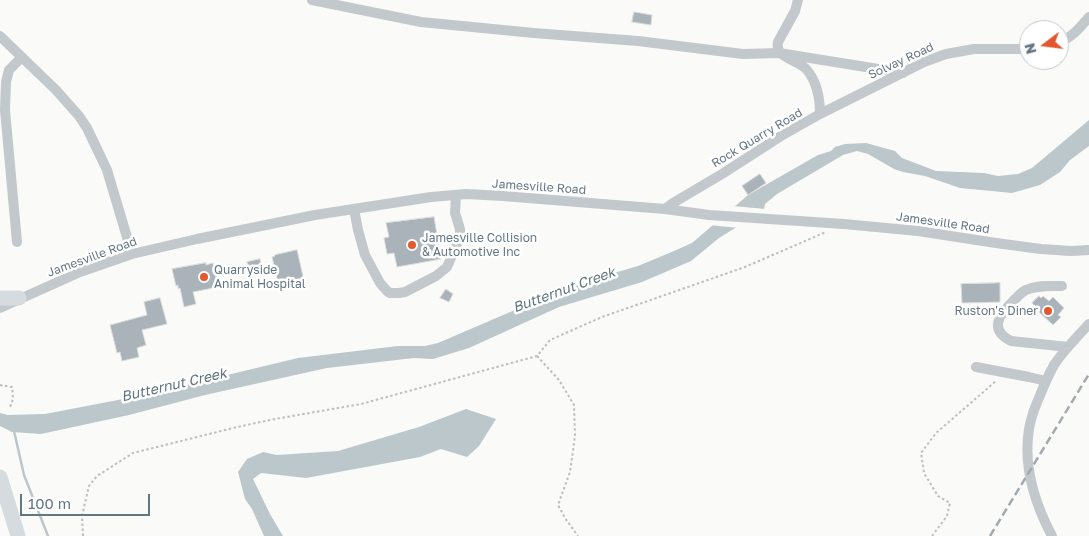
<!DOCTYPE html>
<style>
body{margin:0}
#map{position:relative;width:1089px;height:536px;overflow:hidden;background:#fafaf8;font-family:"Golos Text",sans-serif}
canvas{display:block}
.north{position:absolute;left:1019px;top:20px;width:50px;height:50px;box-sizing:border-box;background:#fff;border:1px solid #c1c8cd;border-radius:50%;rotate:255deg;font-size:14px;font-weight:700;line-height:20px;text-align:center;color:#657683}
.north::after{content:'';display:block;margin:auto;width:18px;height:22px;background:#e4572e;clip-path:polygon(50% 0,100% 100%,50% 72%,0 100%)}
.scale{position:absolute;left:20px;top:494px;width:130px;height:22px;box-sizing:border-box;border:2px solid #657683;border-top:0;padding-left:6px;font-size:15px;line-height:18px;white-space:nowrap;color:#657683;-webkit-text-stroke:4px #fff;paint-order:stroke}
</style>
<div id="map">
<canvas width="1089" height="536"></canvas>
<div class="north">N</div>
<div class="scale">100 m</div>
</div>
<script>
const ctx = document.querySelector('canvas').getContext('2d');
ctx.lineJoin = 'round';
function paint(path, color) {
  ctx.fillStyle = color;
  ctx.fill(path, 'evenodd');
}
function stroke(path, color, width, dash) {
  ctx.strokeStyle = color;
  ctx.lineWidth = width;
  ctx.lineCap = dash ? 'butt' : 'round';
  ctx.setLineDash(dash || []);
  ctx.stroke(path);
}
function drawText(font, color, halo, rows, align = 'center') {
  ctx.font = font + ' "Golos Text",sans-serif';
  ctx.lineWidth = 5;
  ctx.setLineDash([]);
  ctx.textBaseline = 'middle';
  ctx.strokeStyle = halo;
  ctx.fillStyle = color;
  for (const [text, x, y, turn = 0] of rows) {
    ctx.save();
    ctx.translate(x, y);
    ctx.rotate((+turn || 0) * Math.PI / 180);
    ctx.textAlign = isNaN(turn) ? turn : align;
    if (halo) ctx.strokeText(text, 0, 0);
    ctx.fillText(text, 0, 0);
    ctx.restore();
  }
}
paint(new Path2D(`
 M1089,120V146L1070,160L1060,172L1040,185L1012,193L960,188L925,176L903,172L894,169L868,154L857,151L843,155L777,194L765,204L764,209L759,213L719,238L691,261L642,282L559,307L469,348L433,359L414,358L327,368L205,395L129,415L41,434L12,432L0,426V413L8,415L45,414L144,395L298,358L398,346H425L438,343L573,285L638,266L674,251L692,243L748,195L818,155L831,151L835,147L845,144L866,143L895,151L902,158L936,171L984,173L998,176L1018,174L1032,168Z
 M466,409L496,419L479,446L467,457L441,449L420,457L306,478L261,473L253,479L270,514L283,536H264L252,509L245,499L238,472L247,459L263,452L277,455L338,451L419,427Z`), '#bbc7cb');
paint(new Path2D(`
 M732,206L766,209L760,215L739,228L709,225Z`), '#fafaf8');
stroke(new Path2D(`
 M14,431L24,475L48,536`), '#bbc7cb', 2.5);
const building = new Path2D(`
 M634,12L652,15L651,25L632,22Z
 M760,174L766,183L748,195L742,186Z
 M434,217L441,259L397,267L394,253L387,254L384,238L389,237L386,223Z
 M297,250L305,285L295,287L293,278L278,282L272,257L275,256V255Z
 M260,259L262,269L249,272L247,262Z
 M206,263V265L213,263L218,287L193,292L196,304L184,307L180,288L178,289V285L176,286L172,269Z
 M1000,283V302L962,303L961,284Z
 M446,289L453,294L449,302L440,298Z
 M1039,296L1041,298L1043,296L1049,301L1053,297L1064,308L1058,315L1061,317L1053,325L1039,312L1040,311L1032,303Z
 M160,298L167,324L142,330L146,345L137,348L139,357L122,361L120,352L117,353L110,325L147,315L144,302Z`);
paint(building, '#aab3b9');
stroke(building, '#dcdcda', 1);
stroke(new Path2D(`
 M537,356L559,380L574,405L575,436L570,472L558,505L565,518L578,536
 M0,385L12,387C13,396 14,401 9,408
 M83,536L82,516L89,486L97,476L133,453L237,427L275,419L361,404L537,356L550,340L602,317L745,267L826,232
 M932,536L947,516L950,503L938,496L924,473L921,453L936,433L996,381`), '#bbbfc2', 2, [2.5, 2.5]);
stroke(new Path2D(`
 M312,0L421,22L534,33L638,41L743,54L779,53L903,73
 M798,0L795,11L778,42C774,58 799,60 807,70C817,82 820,99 820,114
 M0,36L56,90L79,116L87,128L107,170L132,254
 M1059,43C1072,37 1080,28 1089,17
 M354,209L358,230L365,255L380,283L387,291L390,293H399L405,292L436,276L447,267L460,237V229L455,213L456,195
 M665,209L673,203L722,174L781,136L820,114L924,62L946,54L974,49H1029
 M17,242L5,110L6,82L9,70L22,57
 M1062,286C1050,286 1037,285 1026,290C1021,292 1018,297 1014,300C1001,313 987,329 1011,341L1068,347
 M0,308L80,272L132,254L197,239L315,215L431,197L466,194L503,196L665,209L709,215L844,224L918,231L996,243L1041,249L1071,251L1089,250
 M976,367L1029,377L1046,381
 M1052,536C1035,504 1023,466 1029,429C1031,417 1036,404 1041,393C1045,383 1049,374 1054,365C1064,350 1077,337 1089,324`), '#c3c8cc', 10);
stroke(new Path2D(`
 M0,298H19
 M0,477L18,536`), '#d6dbdf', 15);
stroke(new Path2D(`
 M990,536L1089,374`), '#a2aab0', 2.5, [8, 4]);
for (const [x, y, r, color] of [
 [412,245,5,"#e4572e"],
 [204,277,5,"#e4572e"],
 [1048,311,5,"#e4572e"]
]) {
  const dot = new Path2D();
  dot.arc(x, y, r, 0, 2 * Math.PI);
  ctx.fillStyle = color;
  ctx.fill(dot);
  stroke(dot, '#fff', 2);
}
drawText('12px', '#657683', '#fff', [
 ["Solvay Road",901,61,-25],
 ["Rock Quarry Road",757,138,-31],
 ["Jamesville Road",539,187,4],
 ["Jamesville Road",943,223,8],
 ["Jamesville Road",92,257,-20]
]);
drawText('12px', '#657683', '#fff', [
 ["Jamesville Collision",422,238],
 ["& Automotive Inc",422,252],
 ["Quarryside",214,270],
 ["Animal Hospital",214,284],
 ["Ruston's Diner",1038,311,"right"]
], 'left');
drawText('italic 14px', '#60757c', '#fff', [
 ["Butternut Creek",564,290,-20],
 ["Butternut Creek",174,385,-13]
]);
</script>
